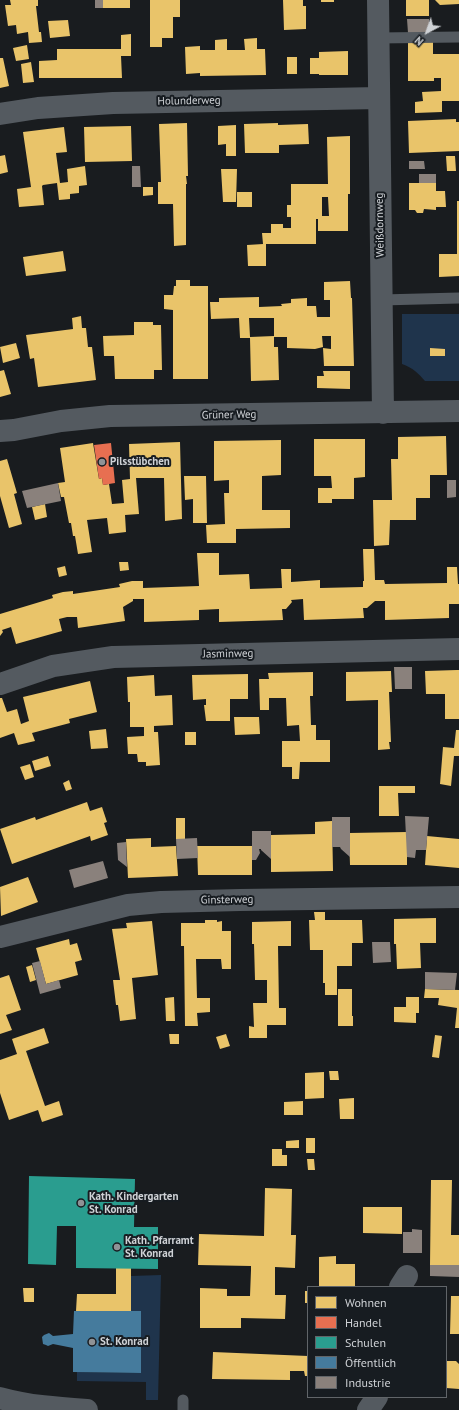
<!DOCTYPE html>
<meta charset="utf-8">
<style>
body{margin:0}
#map{position:relative;width:459px;height:1410px;overflow:hidden;background:#191c1f;font-family:"PT Sans",sans-serif}
canvas{display:block}
.legend{position:absolute;left:307px;top:1286px;width:140px;height:112px;box-sizing:border-box;background:#171c21;border:1px solid #616569;margin:0;padding:5px 7px;list-style:none;font-size:12px;color:#cfd2d6}
.legend li{display:flex;align-items:center;gap:8px;height:20px}
.legend b{width:20px;border:1px solid #616569}
.north{position:absolute;left:407px;top:12px;width:40px;height:40px;-webkit-text-stroke:3px #171c21;paint-order:stroke;rotate:221deg;font-size:11px;font-weight:700;line-height:16px;text-align:center;color:#cfd2d6}
.north::after{content:'';display:block;margin:auto;width:14px;height:18px;background:#cfd2d6;clip-path:polygon(50% 0,100% 100%,50% 72%,0 100%)}
</style>
<div id="map">
<canvas width="459" height="1410"></canvas>
<ul class="legend">
<li><b style="height:11px;background:#e9c46a"></b>Wohnen</li>
<li><b style="height:11px;background:#e76f51"></b>Handel</li>
<li><b style="height:11px;background:#2a9d8f"></b>Schulen</li>
<li><b style="height:11px;background:#457b9d"></b>Öffentlich</li>
<li><b style="height:11px;background:#8a817c"></b>Industrie</li>
</ul>
<div class="north">N</div>
</div>
<script>
const ctx = document.querySelector('canvas').getContext('2d');
ctx.lineJoin = 'round';
function paint(path, color) {
  ctx.fillStyle = color;
  ctx.fill(path, 'evenodd');
}
function stroke(path, color, width, dash) {
  ctx.strokeStyle = color;
  ctx.lineWidth = width;
  ctx.lineCap = dash ? 'butt' : 'round';
  ctx.setLineDash(dash || []);
  ctx.stroke(path);
}
function drawText(font, color, halo, rows, align = 'center') {
  ctx.font = font + ' "PT Sans",sans-serif';
  ctx.lineWidth = 4;
  ctx.setLineDash([]);
  ctx.textBaseline = 'middle';
  ctx.strokeStyle = halo;
  ctx.fillStyle = color;
  for (const [text, x, y, turn = 0] of rows) {
    ctx.save();
    ctx.translate(x, y);
    ctx.rotate((+turn || 0) * Math.PI / 180);
    ctx.textAlign = isNaN(turn) ? turn : align;
    if (halo) ctx.strokeText(text, 0, 0);
    ctx.fillText(text, 0, 0);
    ctx.restore();
  }
}
paint(new Path2D(`
 M402,314H459V381H425C418,373 413,368 402,364Z
 M161,1275L158,1400H146V1382L77,1381V1372L141,1373V1311H131V1276Z`), '#1f344c');
paint(new Path2D(`
 M10,0H38V6H36L39,32H41L42,42L29,43L28,32L17,34L16,25L8,26L5,5H11Z
 M103,0H130V8H103Z
 M150,0H180V17H173V38H162V47H150Z
 M283,0H303V6H306V29L284,30Z
 M321,0H334V2H321Z
 M406,0H429V16H406Z
 M435,0H459V4L440,5Z
 M68,20L70,36L50,38L48,21Z
 M131,34V56H121L122,78H39V61L57,60V49H121V35Z
 M257,38V49H265L266,75L200,76V73L186,74L185,47L200,46V50H215V40L227,39V50H245L244,39Z
 M408,41H433V54H459V101H442V112L415,113V102L423,101L422,92L441,91V78H434V81H408Z
 M27,45L29,59L16,61L13,48Z
 M348,51V75H319V74H310V58H319V52Z
 M287,57H297V74H287Z
 M0,58H3L9,86L0,88Z
 M31,62L34,82L23,83L21,64Z
 M456,119V122H459V151L409,153L408,121Z
 M187,123L188,176H186L187,184H186V245L174,246L173,204H158V182H161L159,124Z
 M278,123V125L308,124L309,144L279,145V153H245L244,124Z
 M236,125V156H226V144L218,145V126Z
 M131,126L132,161L85,162L84,127Z
 M64,127L67,152L56,153L60,183L68,182L67,169L85,166L87,185L79,186V193L70,194V199L59,200L57,183L43,185L42,186L44,205L19,207L17,189L31,187L23,132Z
 M350,136V194H348V231H318V219H316V244H266V266H248L247,245L263,244L262,233H271V224H283V228H291V217H287V205H291V184H328L327,137ZM322,197H328L329,216H322Z
 M5,155L8,172L0,174V156Z
 M446,156H455L456,171H447Z
 M221,169H237L236,202H223Z
 M409,183H436V191H445L446,207H436V210L424,209L423,213H417L415,210H409Z
 M143,187H153V195L143,196Z
 M237,192H252V207H237Z
 M457,201H459V276L439,277V254H457Z
 M63,251L66,271L26,276L23,257Z
 M176,280H190V286H208V379H173V310L164,309V295H173L174,286H176Z
 M350,281L351,298H352L354,366H324L323,348L331,349V336H322L323,347L315,349L287,348V337H274V347H278L279,380L251,381L250,338H240L239,318L211,319L210,302H219V298L259,297V307L282,306L281,304L291,303V299L307,298V306H316L317,317H330V300H324V282ZM249,318H274V336L250,337Z
 M81,316L82,328H86L88,347H92L96,380L38,387L34,358L30,359L26,335L73,329L72,318Z
 M134,322H153V325H161L162,370H154V379H115L114,356H104L103,336L134,335Z
 M16,343L20,358L3,363L0,347Z
 M430,348L445,349V356H430Z
 M4,370L11,394L0,397V371Z
 M323,371H350V389L317,388V376H324Z
 M446,436L447,475H430V498H416V520H390L389,545L374,546L373,500H392L391,459H398V437Z
 M314,439H365V477L354,478V499H332V503H318V488H332L331,476H314Z
 M281,440V475L262,476V510H290V528L236,529V543H207L206,525L225,524L224,493H229V480L214,481V441Z
 M180,442L182,519L165,521L164,478H136L139,514L125,515L126,532L109,534L107,518L87,520L92,552L78,554L75,536H73L71,523H69L64,497H61L58,483L65,482L60,448L93,443L99,479L102,478L103,485L109,484L112,504L124,503L122,480L130,479L129,444Z
 M7,459L17,493L14,494L22,524L9,528L0,496V461Z
 M184,476H206L207,523H193V499L185,500Z
 M45,504L47,517L35,520L32,507Z
 M363,549H374L375,580H384L385,584L447,583V567H457L458,584H459V604H449V618L385,620V601H375L367,608H363L364,618L304,620L303,599L291,600L292,602L286,609H282L283,620L219,622V609L199,610V620L144,622V599H133V601L123,607L125,621L78,628L77,617H67L59,619L62,631L16,644L11,627L2,630L3,632L0,636V614L53,598L52,595L63,592L73,591V594L120,587L119,584L132,581H143V588L199,586L197,553H219V575L249,574L250,589L282,588L281,569H291V582L320,580V588L363,587V581H364Z
 M119,562H128L129,570L120,571Z
 M65,566L67,575L59,577L57,568Z
 M457,670H459V719H445V694H426L425,671Z
 M391,671L392,692H389L391,742H389L390,749L378,750V700L346,701V672Z
 M313,672V696H310L311,725H316V740H330V762H300L299,779H292V767H282V741H300L299,725L287,726L286,698H269V710H260L259,679H269L268,673Z
 M248,674V699H230V721H206L204,705H206V699L193,700L192,675Z
 M154,675L155,696L172,695L173,725L154,726V732H158L160,765L146,766V762H138L137,754H128L127,737L144,736V727H130V702H128L127,677Z
 M90,681L97,712L69,719L70,723L32,733L35,741L18,745L14,733L0,738V698H2L7,712L17,709L21,724L29,721L23,697Z
 M234,717H259L260,734L235,735Z
 M106,729L108,748L91,749L89,731Z
 M456,730H459V756H454L451,786L440,784L443,747L454,748Z
 M185,732H196V745H185Z
 M48,756L51,766L35,771L32,761Z
 M30,764L34,777L25,780L20,767Z
 M69,780L72,789L66,791L63,783Z
 M379,786H415V793H398L399,816H379Z
 M87,802L90,811L102,807L107,822L104,823L108,835L91,841L90,836L12,864L0,829L35,817L36,820Z
 M176,818H185V839H176Z
 M332,821L333,871L271,872V835L315,834V822Z
 M407,832V865H350L349,833Z
 M427,836L459,839V868L425,865Z
 M151,838V847L176,846L178,876L128,878L126,839Z
 M197,846H252V875H198Z
 M28,877L38,902L1,916L0,887Z
 M314,912H325V920H362L363,943H352V966H337V995H325V983H323V950H310L309,920H315Z
 M436,918V943H420L421,968L397,969L396,944H394V919Z
 M205,920H217V922L222,921V931H231V969H222L221,959H196L197,998H210V1012L197,1013L198,1026H185L184,946H181V923H205Z
 M152,921L158,975L132,978L136,1019L120,1021L118,1005H116L113,980H120L112,929L127,928L126,923Z
 M291,921V946H278L279,1008H286V1025H267V1038H249V1026L254,1027L253,1003H267V980H255L254,944H252V922Z
 M69,939L70,945L77,943L82,960L75,962L78,975L46,984L36,948Z
 M32,965L36,980L30,982L26,967Z
 M9,975L21,1010L6,1015L12,1030L0,1034V978Z
 M338,989H352V1016H353V1026H338Z
 M425,989L459,990V1028H455L457,1008L438,1005L439,998H424Z
 M174,997L175,1021H166L165,998Z
 M406,997H419V1013H416V1023L394,1022V1007H406Z
 M44,1028L49,1043L26,1051L45,1106L59,1101L63,1115L42,1122L38,1110L9,1120L0,1093V1060L17,1054L12,1039Z
 M169,1034H179V1044H170Z
 M226,1034L230,1046L220,1049L216,1037Z
 M435,1035L442,1036L439,1058L432,1057Z
 M329,1071H338L339,1080H330Z
 M324,1072V1098L305,1099V1073Z
 M354,1098V1119H340L339,1099Z
 M303,1101V1115H284V1102Z
 M306,1138H315V1153H306Z
 M299,1140V1148H286V1141Z
 M272,1149H282V1155H287V1166H272Z
 M307,1159H314L315,1170H308Z
 M431,1180H452L451,1235H459V1265H430Z
 M265,1188L292,1189L291,1235H296L295,1268L275,1267V1295H286L285,1319L241,1318V1328H200V1288L227,1289V1296H250L251,1270V1266L198,1265L199,1234L264,1236Z
 M363,1207H402V1234L363,1233Z
 M336,1256V1264H355V1286L319,1287V1257Z
 M116,1268H131V1311H76L77,1294H116Z
 M23,1288H34V1302H24Z
 M305,1291H308V1303H305Z
 M451,1296H459V1334H450Z
 M213,1352L308,1356V1376H305L304,1371H290V1380L212,1379Z
 M446,1361H456L459,1364V1389L446,1388Z`), '#e9c46a');
paint(new Path2D(`
 M111,443L115,483L103,485L102,478L99,479L94,445Z`), '#e76f51');
paint(new Path2D(`
 M29,1176L135,1179L134,1227H158V1269L76,1268V1226H57L56,1265L28,1264Z`), '#2a9d8f');
paint(new Path2D(`
 M74,1311H141V1373L73,1372V1348L53,1344L48,1346L46,1345L43,1344L42,1337L44,1335L49,1333L53,1336L73,1334Z`), '#457b9d');
paint(new Path2D(`
 M95,0H103V8H95Z
 M407,19H429V33H408Z
 M409,161H424L425,169H409Z
 M132,166H140L141,187H132Z
 M419,174H436V183H419Z
 M447,480H456V497L447,498Z
 M58,483L61,501L27,508L22,491Z
 M394,667H412V689H395Z
 M405,816L429,817L426,850H416L415,858L407,857Z
 M332,817H350V857L341,849L340,847H332Z
 M252,831H271V859L261,850V849H259L260,853L256,860H252Z
 M197,838L198,858L177,859L176,839Z
 M126,842L127,867L118,860L117,843Z
 M103,861L108,878L74,888L69,870Z
 M372,942H390L391,962L373,963Z
 M40,961L46,984L59,980L61,988L40,994L32,963Z
 M425,972L457,973L455,990L425,989Z
 M412,1229L422,1230V1253H403V1232H412Z
 M430,1265H459V1277L430,1276Z`), '#8a817c');
stroke(new Path2D(`
 M378,38L459,37
 M381,300L459,298
 M183,1410V1400`), '#545a60', 11);
stroke(new Path2D(`
 M378,0L383,413
 M0,114L38,108L113,103L379,98
 M0,431L14,430L61,421L110,416L459,411
 M0,684L53,666L113,657L459,649
 M0,937L128,905L161,902L240,900L459,897
 M400,1287L407,1276
 M0,1398C29,1406 58,1408 87,1410
 M368,1410L377,1397`), '#545a60', 22);
for (const [x, y, r, color] of [
 [102,462,4,"#8f9296"],
 [81,1203,4,"#8f9296"],
 [117,1247,4,"#8f9296"],
 [92,1342,4,"#8f9296"]
]) {
  const dot = new Path2D();
  dot.arc(x, y, r, 0, 2 * Math.PI);
  ctx.fillStyle = color;
  ctx.fill(dot);
  stroke(dot, '#171c21', 1.5);
}
drawText('11px', '#cfd2d6', '#171c21', [
 ["Holunderweg",189,101,-1],
 ["Weißdornweg",380,225,-91],
 ["Grüner Weg",229,415,-1],
 ["Jasminweg",228,654,-1],
 ["Ginsterweg",227,900,-1]
]);
drawText('bold 11px', '#cfd2d6', '#171c21', [
 ["Pilsstübchen",110,462],
 ["Kath. Kindergarten",89,1197],
 ["St. Konrad",89,1210],
 ["Kath. Pfarramt",125,1241],
 ["St. Konrad",125,1254],
 ["St. Konrad",100,1342]
], 'left');
</script>
